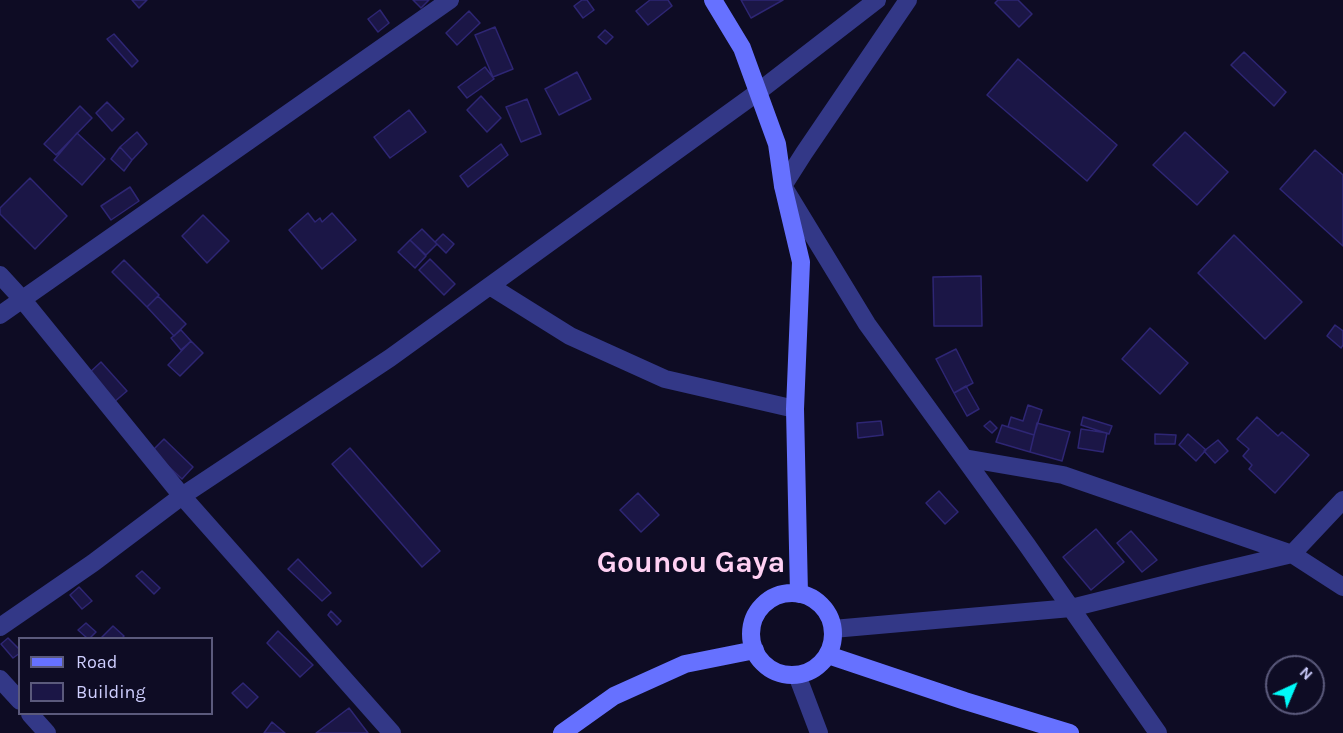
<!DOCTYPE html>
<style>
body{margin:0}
#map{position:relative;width:1343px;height:733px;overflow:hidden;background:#0e0c24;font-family:Karla,sans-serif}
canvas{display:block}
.legend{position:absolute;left:18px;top:637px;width:195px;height:78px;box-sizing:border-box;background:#0e0c24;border:2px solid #5b5a7c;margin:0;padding:8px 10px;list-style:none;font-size:18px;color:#cfcfff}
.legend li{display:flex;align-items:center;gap:12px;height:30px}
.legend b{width:30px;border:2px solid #5b5a7c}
.north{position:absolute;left:1265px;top:655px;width:60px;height:60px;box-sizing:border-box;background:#0e0c24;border:2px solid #5b5a7c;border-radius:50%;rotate:44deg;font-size:16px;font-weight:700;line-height:24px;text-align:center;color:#cfcfff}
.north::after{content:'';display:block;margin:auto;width:21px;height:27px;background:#00faf9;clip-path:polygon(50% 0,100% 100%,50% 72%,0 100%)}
</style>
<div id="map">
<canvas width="1343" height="733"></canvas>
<ul class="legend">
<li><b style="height:8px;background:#6671ff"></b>Road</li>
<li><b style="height:16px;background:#1b1646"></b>Building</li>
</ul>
<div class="north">N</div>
</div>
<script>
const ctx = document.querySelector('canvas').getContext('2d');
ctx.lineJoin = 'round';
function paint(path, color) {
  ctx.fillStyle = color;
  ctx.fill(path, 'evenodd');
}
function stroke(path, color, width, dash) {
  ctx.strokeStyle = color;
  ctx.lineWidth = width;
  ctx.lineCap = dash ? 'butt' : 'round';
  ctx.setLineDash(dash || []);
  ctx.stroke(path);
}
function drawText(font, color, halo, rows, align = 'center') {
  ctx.font = font + ' Karla,sans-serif';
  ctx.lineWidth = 5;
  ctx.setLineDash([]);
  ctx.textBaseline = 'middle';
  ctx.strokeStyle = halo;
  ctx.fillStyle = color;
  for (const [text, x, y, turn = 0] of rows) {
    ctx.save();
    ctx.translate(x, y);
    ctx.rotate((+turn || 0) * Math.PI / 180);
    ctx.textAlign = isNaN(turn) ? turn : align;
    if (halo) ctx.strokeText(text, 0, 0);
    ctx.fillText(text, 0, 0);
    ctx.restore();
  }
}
const building = new Path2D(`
 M132,0H147L139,8Z
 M413,0H429L421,8Z
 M582,0H587L594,10L583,18L574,6Z
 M650,0H668L672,6L648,25L636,11Z
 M741,0H783L751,18Z
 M998,0H1018L1032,14L1019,27L995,3Z
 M380,10L389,23L378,32L368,19Z
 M469,11L480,23L457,45L446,33Z
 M495,27L513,69L493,77L475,35Z
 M605,30L613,37L606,44L598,37Z
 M114,34L138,61L132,67L107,39Z
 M1244,52L1286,92L1274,106L1231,65Z
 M1018,59L1117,145L1087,181L987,95Z
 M485,67L494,79L467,98L458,87Z
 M577,72L591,99L559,115L545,89Z
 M481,96L501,118L487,132L467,110Z
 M527,99L541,134L521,142L506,107Z
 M107,102L124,119L112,131L96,113Z
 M80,106L92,118L56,155L44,144Z
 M409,110L426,132L390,158L374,137Z
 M137,132L147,144L132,160L120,147Z
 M1185,132L1228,172L1197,205L1153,165Z
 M77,133L105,159L82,185L54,160Z
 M501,144L508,155L468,187L460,176Z
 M120,147L132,160L124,171L111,159Z
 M1315,150L1343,175V246L1280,189Z
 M30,178L67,216L35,249L0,214V208Z
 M130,187L139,201L111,220L101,206Z
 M308,213L315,222L320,218L322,222L332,213L356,240L322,269L289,230Z
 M203,215L229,241L207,263L182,236Z
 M422,229L437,244L426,255L410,240Z
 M443,234L454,244L446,253L435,242Z
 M1234,235L1302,302L1265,339L1198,273Z
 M410,240L426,256L415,268L398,252Z
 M430,259L455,284L444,295L419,270Z
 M124,260L159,295L147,307L112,272Z
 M981,276L982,326H934L933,277Z
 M158,296L186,324L174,336L147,307Z
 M1335,325L1343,331V345L1341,348L1327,336Z
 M1150,328L1188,363L1160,394L1122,359Z
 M181,330L191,341L181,350L171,338Z
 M191,341L203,353L180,376L168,365Z
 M956,349L973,383L954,393L936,359Z
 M101,362L127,391L113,403L88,374Z
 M966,386L979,409L967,416L954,393Z
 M1028,405L1042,410L1034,435L1008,427L1011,417L1023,421Z
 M1083,417L1112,426L1109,434L1081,425Z
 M1257,417L1278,436L1282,432L1309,455L1275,493L1249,469L1252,465L1243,456L1249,449L1237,439Z
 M881,421L883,435L858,438L857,423Z
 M990,421L997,428L992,433L984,426Z
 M1037,423L1070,432L1062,461L1030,452Z
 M1002,425L1034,435L1030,452L996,442Z
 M1081,429L1107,433L1103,452L1078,448Z
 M1155,434L1176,435L1175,444H1155Z
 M1188,434L1206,450L1196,461L1179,445Z
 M164,439L193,467L182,479L152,451Z
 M1218,440L1228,451L1215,463L1204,451Z
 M350,448L440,551L422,567L332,464Z
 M939,491L958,512L945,524L926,503Z
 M638,493L659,515L641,532L620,510Z
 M1096,529L1124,562L1091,590L1063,557Z
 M1131,531L1157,560L1142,572L1117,543Z
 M298,559L331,593L322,601L288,569Z
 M142,571L160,588L154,594L136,576Z
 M79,587L92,601L82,609L70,595Z
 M331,611L341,621L337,625L328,615Z
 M86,623L96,632L90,638H87L78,630Z
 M113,626L124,636L122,638H101Z
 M278,631L313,665L300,677L267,643Z
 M8,638L20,650V653L13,658L1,644Z
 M243,683L258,697L247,708L232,693Z
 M349,708L368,733H316Z
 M272,722L285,733H264Z`);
paint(building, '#1b1646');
stroke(building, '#2e2674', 1.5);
stroke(new Path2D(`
 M908,0L804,153L783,186L867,324L1027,545L1158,733
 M0,275L22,299L182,496L392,733
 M490,286L570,336L665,379L795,409
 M0,315L450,0
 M964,458L1063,475L1292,554L1343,587
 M0,627L93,563L182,496L390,358L758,92L877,0
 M833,629L1071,608L1203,575L1292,554L1343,500
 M797,675L819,733
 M0,679L20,701
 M30,714L47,733`), '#333887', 18);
stroke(new Path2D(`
 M713,0L742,48L777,144L783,186L801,262L795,409L799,594
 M751 634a41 41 0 1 1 82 0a41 41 0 1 1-82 0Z
 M828,655L965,701L1070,733
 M562,733L614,696L685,664L755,650`), '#6671ff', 18);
drawText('bold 30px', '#ffd1f3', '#0e0c24', [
 ["Gounou Gaya",691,563]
]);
</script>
